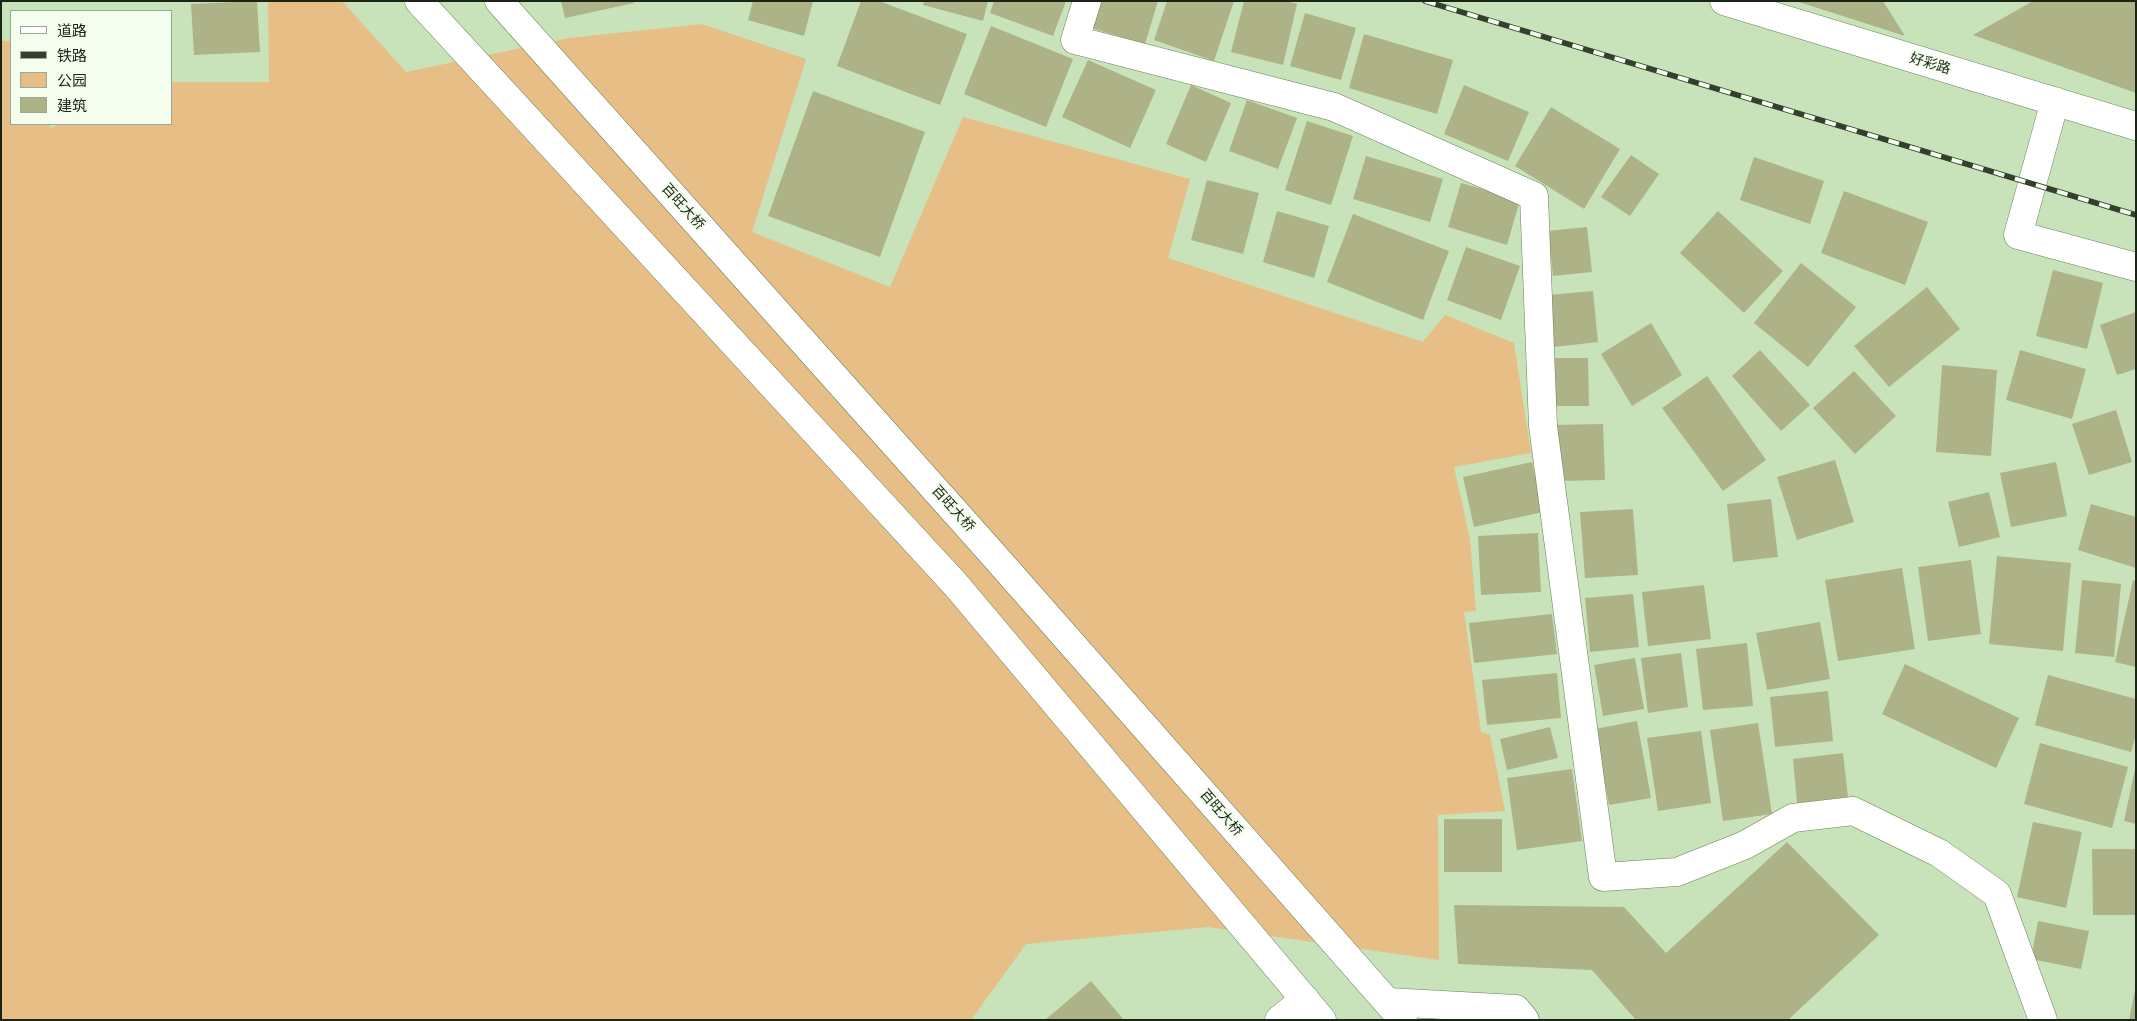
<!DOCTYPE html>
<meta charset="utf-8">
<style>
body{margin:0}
#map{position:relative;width:2137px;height:1021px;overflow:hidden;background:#c8e3ba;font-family:"Open Sans","Noto Sans SC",sans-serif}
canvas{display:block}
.frame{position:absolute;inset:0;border:2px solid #1b2516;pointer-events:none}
.legend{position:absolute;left:10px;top:10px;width:162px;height:115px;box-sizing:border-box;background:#f3feee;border:1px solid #9da798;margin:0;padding:6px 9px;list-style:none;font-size:15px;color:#1b2516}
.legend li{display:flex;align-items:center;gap:10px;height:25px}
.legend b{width:25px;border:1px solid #9da798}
</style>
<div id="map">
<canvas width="2137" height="1021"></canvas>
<div class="frame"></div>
<ul class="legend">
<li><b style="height:6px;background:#fff"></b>道路</li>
<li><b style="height:6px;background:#33402d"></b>铁路</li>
<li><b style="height:14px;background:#e7be85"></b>公园</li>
<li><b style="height:14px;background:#adb386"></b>建筑</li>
</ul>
</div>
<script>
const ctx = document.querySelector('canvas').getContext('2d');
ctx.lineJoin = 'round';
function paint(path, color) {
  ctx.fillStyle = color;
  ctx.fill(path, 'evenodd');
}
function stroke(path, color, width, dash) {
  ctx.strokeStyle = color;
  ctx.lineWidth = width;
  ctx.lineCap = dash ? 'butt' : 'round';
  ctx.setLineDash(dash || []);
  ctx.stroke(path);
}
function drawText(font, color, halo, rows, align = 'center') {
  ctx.font = font + ' "Open Sans","Noto Sans SC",sans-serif';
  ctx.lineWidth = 5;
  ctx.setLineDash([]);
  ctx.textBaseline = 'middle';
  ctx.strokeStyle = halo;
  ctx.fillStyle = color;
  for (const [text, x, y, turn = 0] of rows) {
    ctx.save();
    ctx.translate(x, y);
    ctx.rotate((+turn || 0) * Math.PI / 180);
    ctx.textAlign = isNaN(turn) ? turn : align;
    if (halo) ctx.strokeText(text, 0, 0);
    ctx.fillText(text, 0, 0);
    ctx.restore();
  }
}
paint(new Path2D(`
 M268,1H342L406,72L569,38L702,24L806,59L752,232L890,287L963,117L1190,179L1168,258L1423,342L1445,315L1514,343L1531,453L1454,467L1470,539L1476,611L1464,612L1481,732L1490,735L1505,811L1438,815L1439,960L1208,927L1026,944L971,1020H1V41H11V124H50V128L62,124H171V82H269Z`), '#e7be85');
paint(new Path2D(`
 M257,1L260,52L194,55L191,4Z
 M561,1H633L634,3L565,18Z
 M753,1H813L804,36L748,20Z
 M861,1H879L967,34L940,105L837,66Z
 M924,1H988L983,21L923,5Z
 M994,1H1066L1053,36L990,13Z
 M1095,1H1158L1145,44L1088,27Z
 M1167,1H1234L1214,61L1154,40Z
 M1244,1H1286L1297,4L1283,65L1231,52Z
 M1799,1H1883L1905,36L1799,2Z
 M2033,1H2136V93L1973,35Z
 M1305,13L1356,28L1341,80L1290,66Z
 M991,26L1073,59L1046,127L964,94Z
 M1364,34L1453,60L1437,114L1349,88Z
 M1088,60L1156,90L1130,148L1062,117Z
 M1191,85L1231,103L1206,162L1166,144Z
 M1464,85L1529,112L1508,161L1444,134Z
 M813,91L925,132L880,257L768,216Z
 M1247,100L1297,118L1278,169L1229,151Z
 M1551,107L1620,149L1584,209L1515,166Z
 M1307,121L1353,136L1331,205L1285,190Z
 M1631,155L1659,174L1630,216L1601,197Z
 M1366,156L1443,179L1430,222L1353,199Z
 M1754,157L1824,181L1810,224L1740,200Z
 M1207,180L1259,193L1243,254L1191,240Z
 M1461,183L1520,200L1507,245L1448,227Z
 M1844,191L1928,222L1905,285L1821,253Z
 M1277,211L1329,226L1314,278L1263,262Z
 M1718,211L1783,271L1744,313L1680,253Z
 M1353,214L1449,251L1423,320L1327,282Z
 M1587,227L1592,272L1553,276L1548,231Z
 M1466,247L1520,266L1501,320L1447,300Z
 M1801,263L1856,307L1808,367L1754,323Z
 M2053,270L2103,283L2087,349L2036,336Z
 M1927,287L1960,329L1889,387L1854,346Z
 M1593,291L1598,342L1554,347L1549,295Z
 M2136,312V369L2117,375L2100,325Z
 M1651,323L1682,375L1632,406L1601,354Z
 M1760,350L1810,405L1781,431L1732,376Z
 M2020,350L2086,369L2072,419L2006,400Z
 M1553,358H1588L1589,406H1554Z
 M1942,365L1997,370L1991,456L1936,452Z
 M1854,371L1896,416L1855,454L1813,408Z
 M1707,376L1766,460L1723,491L1662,408Z
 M2116,410L2132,462L2089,475L2072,424Z
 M1603,424L1605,480L1556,481L1554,425Z
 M1835,460L1854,522L1797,540L1777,477Z
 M1532,462L1543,512L1474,527L1463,477Z
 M2056,462L2067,516L2011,527L2000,473Z
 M1989,492L2000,537L1959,547L1948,502Z
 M1771,499L1778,557L1733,562L1727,504Z
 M2091,504L2136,517V568L2078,550Z
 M1633,509L1638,575L1585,578L1580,512Z
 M1538,533L1541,592L1481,595L1478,536Z
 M1997,556L2071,563L2063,651L1989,644Z
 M1971,560L1981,634L1928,641L1918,567Z
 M1902,568L1915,649L1838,661L1825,580Z
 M2082,580L2121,584L2114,657L2075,653Z
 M2133,580L2136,581V667L2115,662Z
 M1704,585L1711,639L1648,646L1642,592Z
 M1633,594L1639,647L1590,652L1585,598Z
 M1552,614L1557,654L1474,663L1469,623Z
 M1820,622L1830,679L1767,690L1756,633Z
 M1747,643L1753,706L1703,710L1696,649Z
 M1681,653L1688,707L1648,713L1641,658Z
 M1635,658L1644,709L1603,716L1594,665Z
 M1905,664L2019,718L1996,768L1882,714Z
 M1557,673L1561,718L1487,725L1482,680Z
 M2048,675L2136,699V735L2131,752L2035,725Z
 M1828,691L1833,741L1775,747L1770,697Z
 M1637,721L1651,798L1609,805L1595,729Z
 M1758,723L1772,814L1723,821L1710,730Z
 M1550,727L1558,758L1507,770L1500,739Z
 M1701,731L1711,803L1658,811L1647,738Z
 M2040,743L2128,767L2112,828L2024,804Z
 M1843,753L1848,797L1797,803L1793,759Z
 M1572,769L1582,841L1517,850L1507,778Z
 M2135,769H2136V824L2124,821Z
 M1444,819H1502V872H1444Z
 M2033,822L2082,832L2066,908L2017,897Z
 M1787,842L1879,935L1788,1020H1636L1592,970L1458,964L1454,905L1624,907L1666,953Z
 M2092,849H2136V915H2093Z
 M2038,921L2089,931L2081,969L2031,959Z
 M1091,981L1124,1020H1045Z
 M2135,990L2136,1020H2129Z`), '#adb386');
const minor = new Path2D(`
 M1087,1L1075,40L1334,107L1534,196L1543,426L1603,877L1677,872L1745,845L1793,818L1853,811L1939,853L1997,894L2043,1020
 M1724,1L2136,126
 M2055,101L2018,235L2136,267
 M1388,1002L1516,1009L1525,1020
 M1279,1020L1305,999`);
const major = new Path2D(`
 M419,1L956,585L1322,1020
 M499,1L990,551L1403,1020`);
stroke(minor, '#69815b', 29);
stroke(major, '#69815b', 29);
stroke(minor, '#fff', 28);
stroke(major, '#fff', 28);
const rail = new Path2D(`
 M1425,1L2136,215`);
stroke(rail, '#33402d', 5.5);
stroke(rail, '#f3feee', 4, [11]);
drawText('14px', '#1b2516', '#f3feee', [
 ["好彩路",1930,64,17],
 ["百旺大桥",683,207,48],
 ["百旺大桥",953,509,48],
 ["百旺大桥",1221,813,49]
]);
</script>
